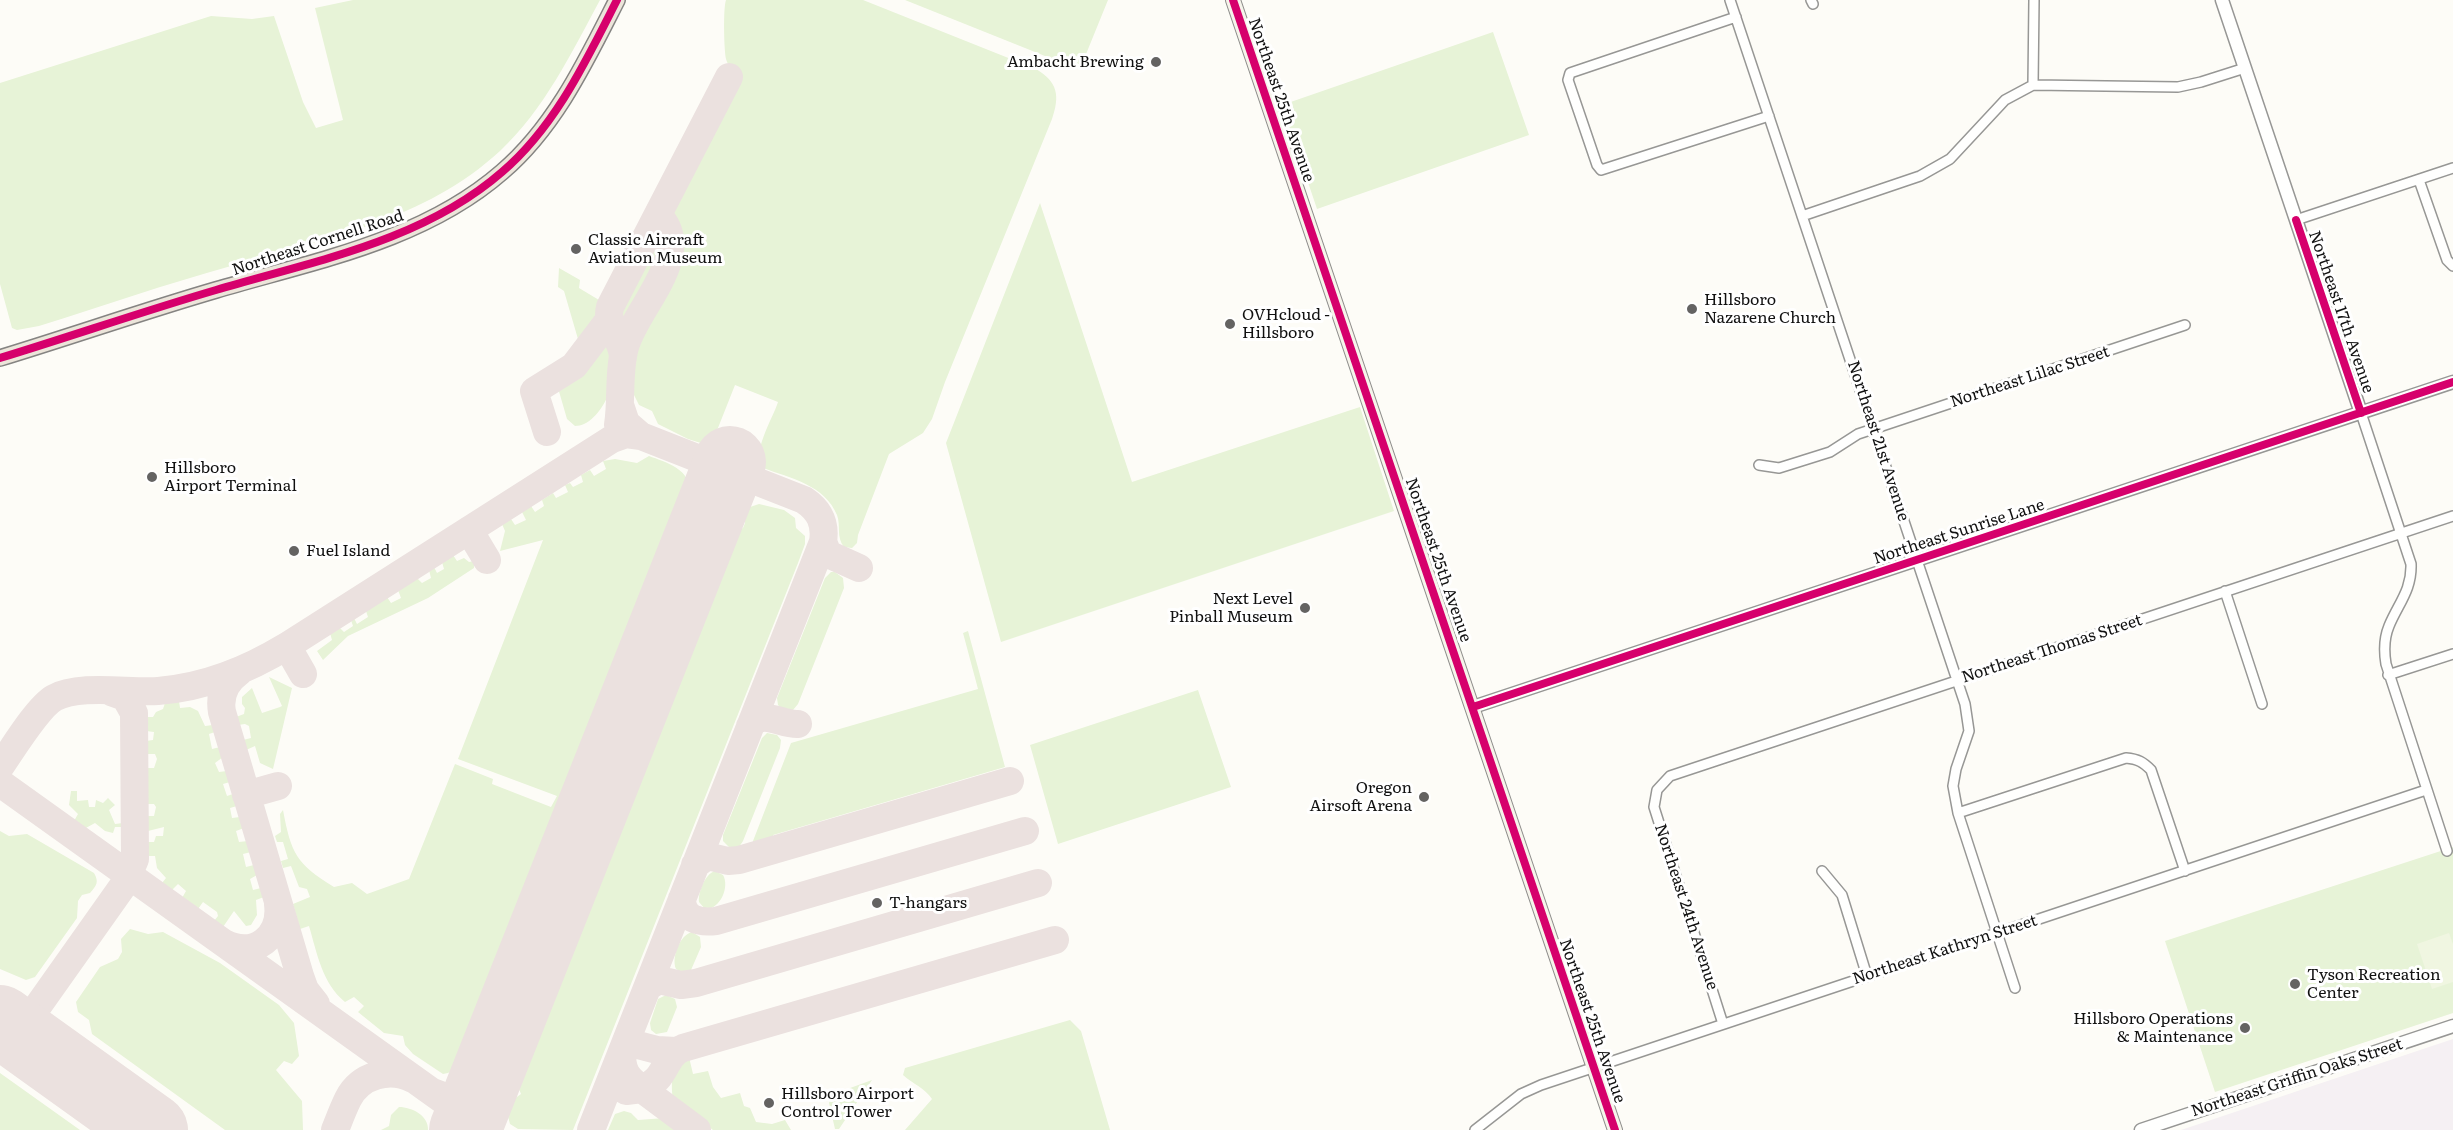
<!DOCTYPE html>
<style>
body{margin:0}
canvas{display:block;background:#fdfcf7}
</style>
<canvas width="2453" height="1130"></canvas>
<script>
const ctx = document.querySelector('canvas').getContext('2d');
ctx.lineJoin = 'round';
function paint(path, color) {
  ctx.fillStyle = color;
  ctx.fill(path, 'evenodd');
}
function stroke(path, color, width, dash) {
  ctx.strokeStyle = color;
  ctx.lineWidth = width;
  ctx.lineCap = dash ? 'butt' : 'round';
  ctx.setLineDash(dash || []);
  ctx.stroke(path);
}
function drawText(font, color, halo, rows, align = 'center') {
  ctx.font = font + ' Literata,serif';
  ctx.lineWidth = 6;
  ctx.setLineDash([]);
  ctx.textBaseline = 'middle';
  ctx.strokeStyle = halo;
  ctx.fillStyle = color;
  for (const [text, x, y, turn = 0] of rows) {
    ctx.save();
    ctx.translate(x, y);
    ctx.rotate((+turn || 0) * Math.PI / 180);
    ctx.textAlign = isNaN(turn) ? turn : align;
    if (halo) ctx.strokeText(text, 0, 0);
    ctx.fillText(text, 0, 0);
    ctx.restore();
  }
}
paint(new Path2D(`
 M2453,1039V1130H2181Z`), '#f5f0f3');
paint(new Path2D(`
 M353,0H600C572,52 544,110 500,151C425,220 326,239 231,266C166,284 103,306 39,326L17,330L12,328L0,284V83L211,16L252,19L274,16L303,102L316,128L343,120L315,8Z
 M726,0H863L1036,69C1058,82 1060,96 1052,119L945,382L932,419L923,433L889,454L858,535L857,543L852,548L844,547C836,537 841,526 837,515C825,485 790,478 763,468C750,455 773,418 778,402L735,385L714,438L704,444L688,439L658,424L652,411L639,405L631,389L630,368L633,342L677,259C680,240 671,225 673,208C686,184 737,102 735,80C735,73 728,66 726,59C724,50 723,8 726,0Z
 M905,0H1108L1082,64L1070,66Z
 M1493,32L1529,135L1317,209L1282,105Z
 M1040,203L1132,482L1360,407L1394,511L1001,642L946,443Z
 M662,229L666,242L664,256L626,331L620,321V309Z
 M559,268L580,280L579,288L599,300C605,317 590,333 580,346L564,291L558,287Z
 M607,338C610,342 613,346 615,350C622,373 602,426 575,426L567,419L558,388L580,372Z
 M649,456C665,462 694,470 687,492L678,499L683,518L476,1036L472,1046L459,1054L457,1067L448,1073L443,1074L413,1054L405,1045L403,1036L384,1033L358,1012L364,1006L354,997L345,1002C322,983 317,953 309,926L300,929L293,904L310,897L307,889L299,887L291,866L283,868L281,861L288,859L283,842H277L275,836L281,832L280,814L283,810C291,853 296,864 334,887L352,883L367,894L409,879L455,764L493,779L492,784L551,807L557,796L458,759L543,540L500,551L505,531L502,524L511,519L515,525L526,520L522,512L531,506L535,512L544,506L542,500L553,493L556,498L568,492L565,485L570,483L573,487L583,482L581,475L590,470L594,476L606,469L603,461L615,459L637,463Z
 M759,504L784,510L795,518L796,528L805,536V544L798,563L573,1130L518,1129L510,1124L506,1109L510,1102L521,1094L517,1084L516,1075L541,1005L701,601L731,534L743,528L745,523L744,514L747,508Z
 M453,555L457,561L464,558L469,562L474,561V568L428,598L348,636L323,660L317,651L332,640L330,633L339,627L344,632L353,626L351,620L354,618L357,624L368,617L366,611L387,597L391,603L401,598L398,590L417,578L422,583L431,578L429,570L434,567L437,573L444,569L442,562Z
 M831,572H835L843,578L844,588L798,704L793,710H783L778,705L777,698L825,578Z
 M968,631L1005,767L773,835L772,844L759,848L755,846L753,841L791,743L978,689L963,633Z
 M269,677L292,688L273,769L260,763L255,746L246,750L243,740L251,738L249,726L245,724L238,725L236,717L244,714L245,708L242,704V697L252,688L262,713L280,707L282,706Z
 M1198,690L1231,787L1058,844L1030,745Z
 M179,701L180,708L190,707L198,711L205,726L213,725L215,732L209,734L212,749L220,747L223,757L215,763L219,772L227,771L230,782L223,784L227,796L233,794L237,806L230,808L232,818L240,817L244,828L236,831L239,842L248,841L251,852L243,854L246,867L254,865L257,875L250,879L253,890L261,888L264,897L256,900L257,915L251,925L246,926L234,911L223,927L214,921L218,916L217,912L203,902L198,909L182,898L186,891L178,884L172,890L162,883L166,878L157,868L155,856H147V842H154L156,836H163L164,827L148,831L147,816H154L156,807L154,804H147V768H154L157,759L155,754H146V741L153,740L154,732L146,731L147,717H153L156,712L163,709L165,703Z
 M767,733L777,735L781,740L780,748L743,841L739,847H729L723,841V835L762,738Z
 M71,791H77V801L88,800L89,807H95L96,800L103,803L108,798L115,805L109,810L115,824L123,823V827H115L113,833L105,831L95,823L84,829L74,821L78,814L69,805Z
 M0,831L9,836L27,834L94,873C99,882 97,885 90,893L82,895L78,901L77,918L35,977L26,980L0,969Z
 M2453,847V1013L2215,1092L2165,941Z
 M715,871L723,875C730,887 720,910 705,909L699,902C698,892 705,874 715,871Z
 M130,929L148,934L163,932L220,963L279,1005L294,1023L299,1056L292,1064L284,1061L276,1070L302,1101L303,1130H225L92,1034L89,1020L78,1012L76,1002L100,967L118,959L122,952L121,939Z
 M692,932L700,937L701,947L691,970L681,972L676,969C671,957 680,935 692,932Z
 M666,995L675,999L677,1007L667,1032L656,1034L651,1030L650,1023L658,999Z
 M1070,1020L1081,1031L1110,1130H905L932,1099C925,1088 913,1084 903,1075L905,1068Z
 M689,1057L693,1074L708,1071L713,1087L721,1098L740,1093L744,1106L750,1108L756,1122L772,1124L785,1120L791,1130H713L673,1100C671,1085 670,1061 689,1057Z
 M0,1073L80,1130H0Z
 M872,1080L839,1129H835L829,1103L831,1095Z
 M399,1107C412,1107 429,1116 428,1130H381L389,1126L391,1115Z
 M624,1111L631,1113L638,1120L665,1118L682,1130H608L615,1114Z`), '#e7f3d7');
paint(new Path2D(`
 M2449,933L2453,944V982L2432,989L2417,944Z`), '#f0f6e1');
stroke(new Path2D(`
 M623,357C622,338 605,326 610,307L729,77
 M618,425C622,400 618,371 625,347C636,307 696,254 658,215
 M547,432L534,391L574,366L609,320
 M469,530L487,560
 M823,542L828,554L859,568
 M287,646L303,674
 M239,672C225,682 219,695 222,712L300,976L305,990L316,1004
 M750,726C762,708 781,725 798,724
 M0,767C12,750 37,708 54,698C79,684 129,693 158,691C206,687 247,670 287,646L612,439L626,434L641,436
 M0,783L485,1130
 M246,795L278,786
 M695,865L707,856L728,861L739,860L1010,781
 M682,899C682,919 699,923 716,921L1025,831
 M224,943C255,959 282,936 278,904
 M649,986L659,980L681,985L696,983L1038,883
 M623,1051L634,1044L657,1050L676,1051
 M622,1053C622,1072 627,1078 642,1089C668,1079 662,1057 683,1048L1055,940
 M46,1054C35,1041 27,1030 33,1013L125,883L135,859L134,713L125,697L111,692
 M626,1091L642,1089L697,1130
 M433,1092C460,1105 476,1089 490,1068
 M335,1130C339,1120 343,1109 348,1099C360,1075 390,1067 413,1079
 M591,1130L823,542C826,523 819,510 804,500L641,436L626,423L620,405`), '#ebe1df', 28);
stroke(new Path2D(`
 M0,1021L152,1130
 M465,1130L730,462`), '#ebe1df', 72);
const minor = new Path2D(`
 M1730,0L1965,704L1969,731L1956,769L1953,786L1958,813L2015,988
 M1811,0L1813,4
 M1736,17L1570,73L1568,80L1597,165L1601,170L1769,116
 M2033,85L2034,0
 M2419,180L2447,260L2453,266
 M1802,216L1920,176L1950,159L2005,100L2033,85L2178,87L2201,82L2245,68
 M2296,220L2453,168
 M2361,413L2411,564C2412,590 2398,604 2389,626C2384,638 2384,652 2386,664L2447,851
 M1759,465L1779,468L1830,452L1858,434L2185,325
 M2225,591L2262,704
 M2388,675L2453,654
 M1958,813L2126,758C2138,759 2143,762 2151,770L2185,871
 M1822,871L1842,895L1867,976
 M1723,1024L1654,807L1657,790L1670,776L2453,516
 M1475,1130L1521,1094L1541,1085L2426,790`);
const tertiary = new Path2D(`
 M2222,0L2361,413
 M1473,707L2453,382
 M2141,1130L2453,1026`);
const secondary = new Path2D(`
 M1233,0L1615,1130`);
const trunk = new Path2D(`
 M0,358C72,336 144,311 216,290C314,261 423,241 502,172C555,127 586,61 617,0`);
stroke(minor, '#979795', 12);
stroke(tertiary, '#979795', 15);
stroke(secondary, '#8e8d8b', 16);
stroke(trunk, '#858482', 18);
stroke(minor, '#fffffe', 9);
stroke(tertiary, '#fffffe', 12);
stroke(secondary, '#f6f4eb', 14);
stroke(trunk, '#ece5da', 15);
stroke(new Path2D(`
 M1233,0L1615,1130
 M2296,220L2361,413
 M0,358C72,336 144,311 216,290C314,261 423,241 502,172C555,127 586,61 617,0
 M1473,707L2453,382`), '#d6006c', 8);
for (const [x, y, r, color] of [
 [1156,62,6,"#646362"],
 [576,249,6,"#646362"],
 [1692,309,6,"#646362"],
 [1230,324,6,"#646362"],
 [152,477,6,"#646362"],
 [294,551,6,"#646362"],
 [1305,608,6,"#646362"],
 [1424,797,6,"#646362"],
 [877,903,6,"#646362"],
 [2295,984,6,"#646362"],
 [2245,1028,6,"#646362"],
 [769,1103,6,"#646362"]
]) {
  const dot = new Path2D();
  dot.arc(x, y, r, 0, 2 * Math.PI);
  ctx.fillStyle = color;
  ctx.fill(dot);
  stroke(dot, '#fff', 2);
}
drawText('16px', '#111', '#fff', [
 ["Ambacht Brewing",1144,62,"right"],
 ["Classic Aircraft",588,240],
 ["Aviation Museum",588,258],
 ["Hillsboro",1704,300],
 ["Nazarene Church",1704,318],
 ["OVHcloud -",1242,315],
 ["Hillsboro",1242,333],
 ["Hillsboro",164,468],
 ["Airport Terminal",164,486],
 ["Fuel Island",306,551],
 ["Next Level",1293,599,"right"],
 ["Pinball Museum",1293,617,"right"],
 ["Oregon",1412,788,"right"],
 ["Airsoft Arena",1412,806,"right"],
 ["T-hangars",889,903],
 ["Tyson Recreation",2307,975],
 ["Center",2307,993],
 ["Hillsboro Operations",2233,1019,"right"],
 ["& Maintenance",2233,1037,"right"],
 ["Hillsboro Airport",781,1094],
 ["Control Tower",781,1112]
], 'left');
drawText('16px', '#111', '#fff', [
 ["Northeast 25th Avenue",1281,100,71],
 ["Northeast Cornell Road",318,243,-18],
 ["Northeast 17th Avenue",2341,312,71],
 ["Northeast Lilac Street",2030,377,-18],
 ["Northeast 21st Avenue",1878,441,72],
 ["Northeast Sunrise Lane",1959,532,-18],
 ["Northeast 25th Avenue",1438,560,71],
 ["Northeast Thomas Street",2052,649,-18],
 ["Northeast 24th Avenue",1686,907,72],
 ["Northeast Kathryn Street",1945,950,-18],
 ["Northeast 25th Avenue",1592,1021,71],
 ["Northeast Griffin Oaks Street",2297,1078,-18]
]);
</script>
